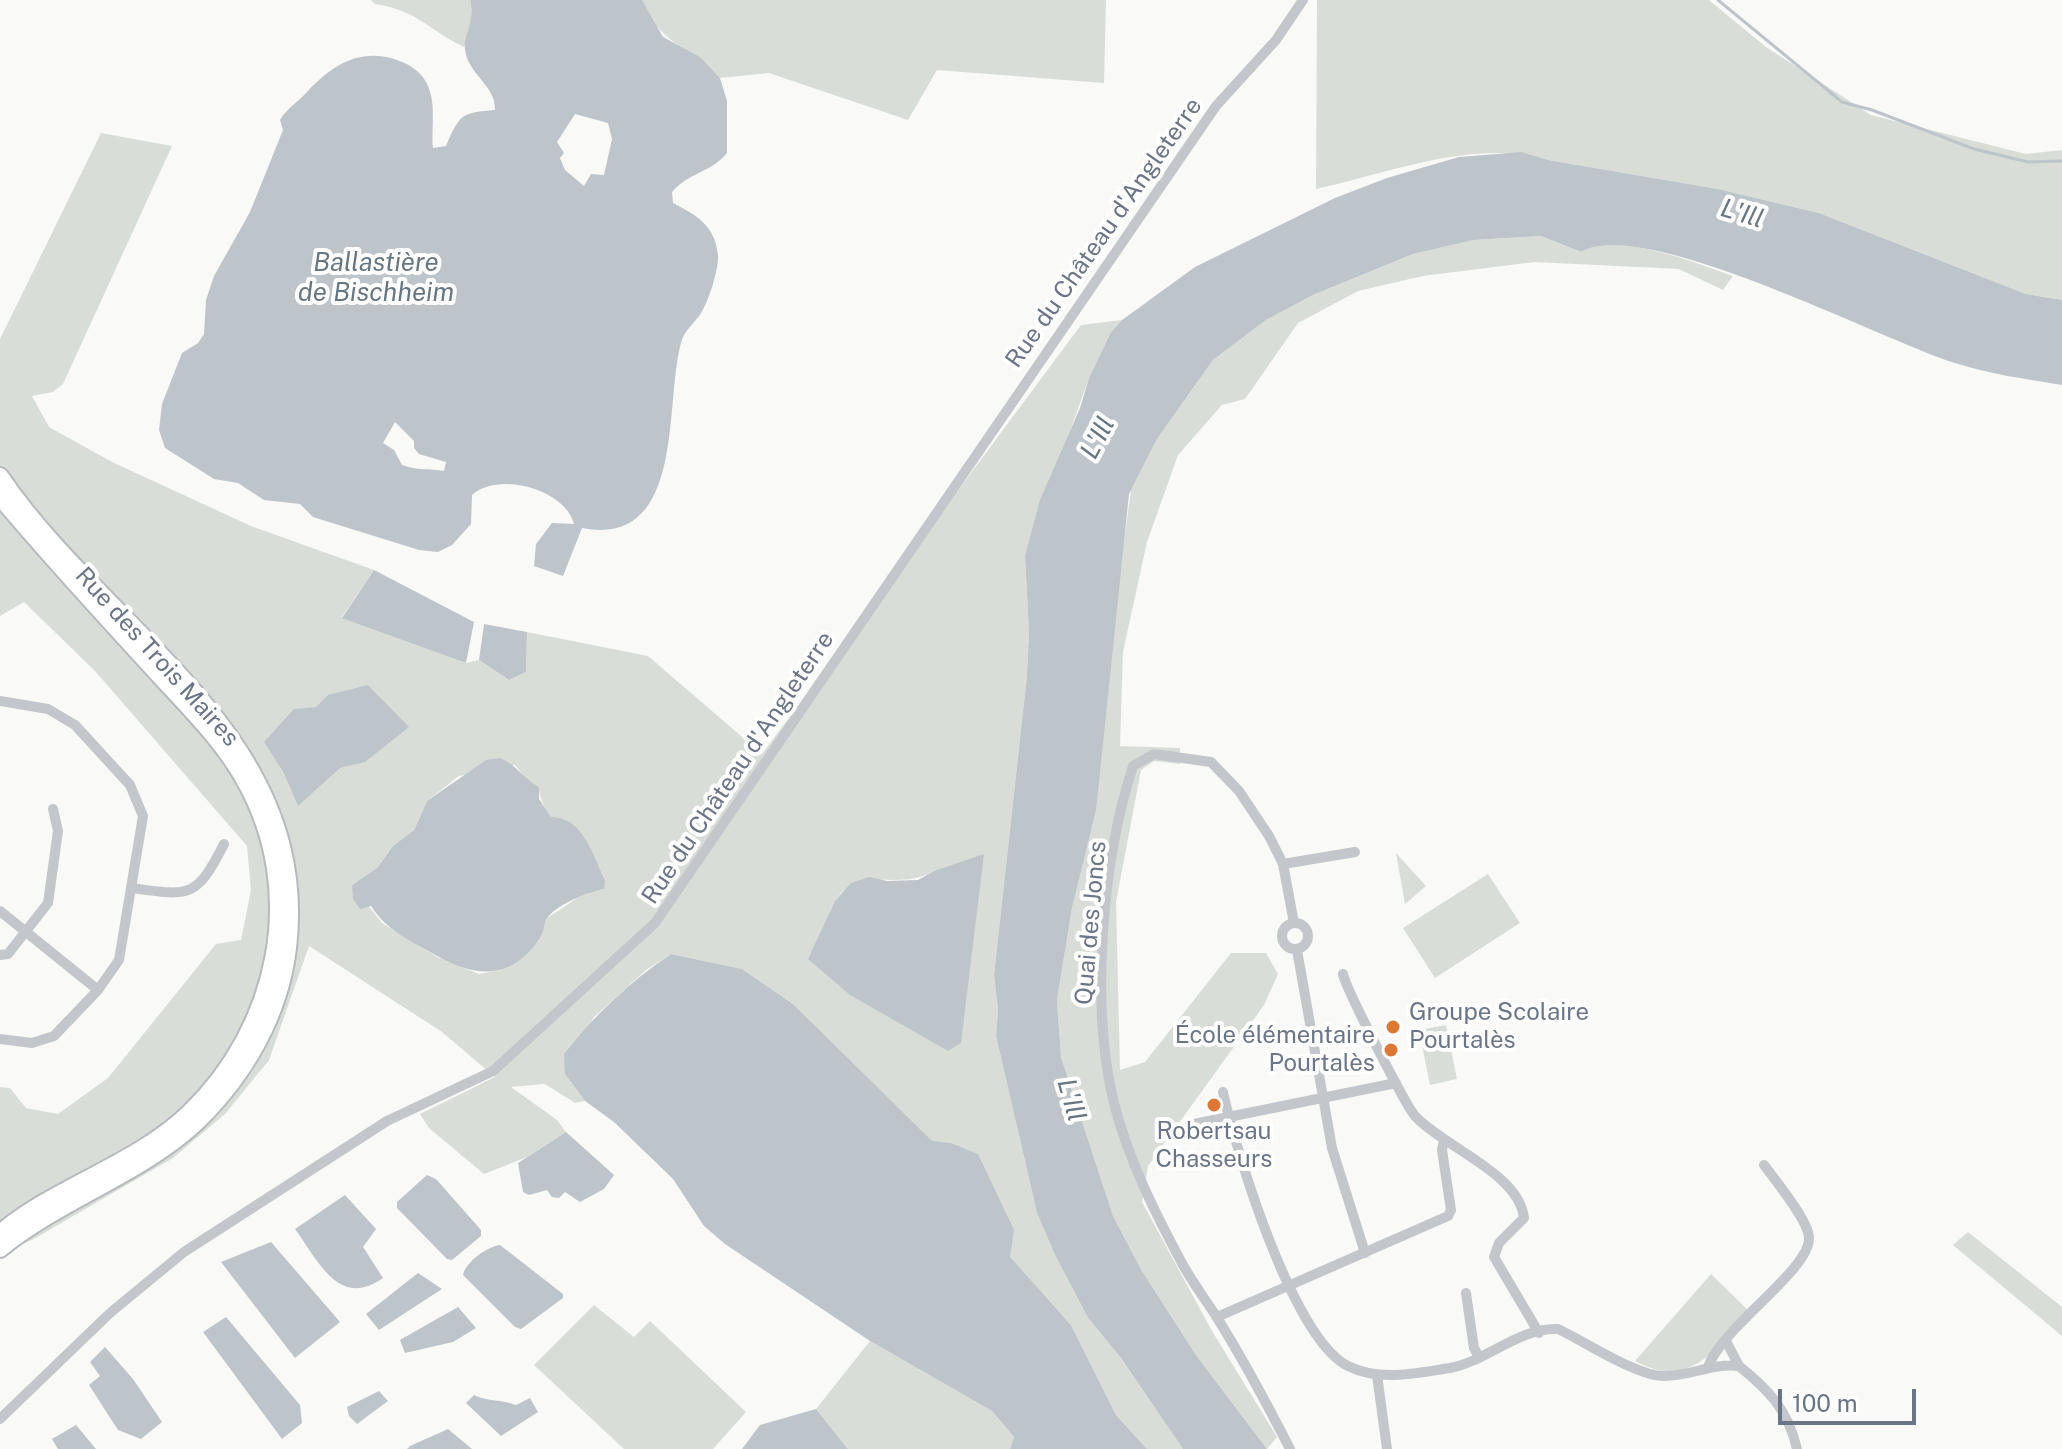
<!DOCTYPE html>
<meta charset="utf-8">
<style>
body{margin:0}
#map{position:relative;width:2062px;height:1449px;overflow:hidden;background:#f9f9f7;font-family:"Public Sans",sans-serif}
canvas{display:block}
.scale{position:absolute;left:1778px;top:1389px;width:138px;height:36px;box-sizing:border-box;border:4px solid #6a7587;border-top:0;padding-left:10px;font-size:24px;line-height:28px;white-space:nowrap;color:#6a7587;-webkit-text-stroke:6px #fff;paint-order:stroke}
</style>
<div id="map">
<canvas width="2062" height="1449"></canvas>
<div class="scale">100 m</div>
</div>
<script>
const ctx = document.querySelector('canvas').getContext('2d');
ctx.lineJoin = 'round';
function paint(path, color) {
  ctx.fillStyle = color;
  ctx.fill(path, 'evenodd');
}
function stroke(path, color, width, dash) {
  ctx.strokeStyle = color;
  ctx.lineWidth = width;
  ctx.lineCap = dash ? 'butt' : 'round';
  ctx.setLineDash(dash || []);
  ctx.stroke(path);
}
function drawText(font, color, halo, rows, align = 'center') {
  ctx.font = font + ' "Public Sans",sans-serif';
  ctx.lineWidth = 8;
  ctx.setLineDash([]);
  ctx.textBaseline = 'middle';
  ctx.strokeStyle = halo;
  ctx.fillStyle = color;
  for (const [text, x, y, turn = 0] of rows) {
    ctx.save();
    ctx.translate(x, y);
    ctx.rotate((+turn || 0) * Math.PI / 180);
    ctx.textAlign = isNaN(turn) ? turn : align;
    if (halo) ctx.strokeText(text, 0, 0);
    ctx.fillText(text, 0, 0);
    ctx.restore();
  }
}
paint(new Path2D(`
 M371,0H470C474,17 472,32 464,47C425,28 421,12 375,4Z
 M642,0H1106L1104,83L937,70L908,120L769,73L720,78C691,48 657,42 642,0Z
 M1317,0H1709L1766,47L1871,115L2026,154L2062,150V300L2026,294L1819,213L1718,189L1548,160C1476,138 1388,173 1316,189Z
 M101,133L172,146L63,384L53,392L32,396L49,427L112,462L251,526L374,570L342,617L466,663L479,660L509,680L526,672L527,632L648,656L762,754L1081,325L1122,320L1111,332L1089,378L1025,556L1029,632L1027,675L994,975L998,1010L996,1036L1037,1213L1055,1255L1088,1318L1121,1358L1183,1449H1147L1116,1415L1071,1325L1009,1257L951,1143L932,1142L793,1004L742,969L671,954L646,970L594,1017L565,1074L585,1101L575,1103L545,1084L511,1087L557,1120L566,1132L527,1157L484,1174L429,1128L420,1114L495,1077L442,1032L309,946L269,1060L225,1114L173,1158L32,1240L0,1252V1087L10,1088L26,1108L58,1114L108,1078L216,944L241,940L251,890L247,846L95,671L24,602L0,616V339ZM515,765L529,782L539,787C539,815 586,865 604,889L588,891L547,918L541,937L501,970L479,974L437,957L382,923L352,885L377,868L393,846L414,830L427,801L459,776ZM934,871L948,1051L829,914C853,856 892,895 934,871Z
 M1541,236L1581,252C1618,231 1696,263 1733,276L1723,290L1679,269L1534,262L1423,276L1358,291L1298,323L1245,399L1222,405L1178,455L1147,542L1123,652L1120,746L1180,748V764L1154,761L1141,770L1116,902L1120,1070L1145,1062L1231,953H1266L1278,974L1264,1005L1148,1166L1142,1202L1212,1331L1277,1437L1267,1449L1196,1355L1142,1271L1113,1216L1061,1057L1057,1000L1072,908L1096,811L1115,606L1131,490L1157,439L1213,360L1266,320L1313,295L1413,254L1474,240Z
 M1396,853L1426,886L1405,904Z
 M1488,874L1520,923L1435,978L1403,928Z
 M1446,1025L1457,1079L1430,1085L1419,1030Z
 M1968,1232L2062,1307V1336L1953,1245Z
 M1711,1274L1748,1310C1717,1349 1690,1391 1635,1361Z
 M594,1305L634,1337L650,1321L746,1412L713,1449H624L534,1365Z
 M870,1341L992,1411L1014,1437L1010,1449H848L816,1409Z`), '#d8ded7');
paint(new Path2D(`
 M470,0H642L663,37L700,57L720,78L727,101V153C712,172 688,173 672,192L673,203C696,215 715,225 718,255C719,268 709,301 701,313C695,323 684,330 681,343C664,404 686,548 582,528L563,576L534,566L536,544L552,523L574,524C565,489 498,471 472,495L471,524L452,545L438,552L419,550L313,517L300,504L264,500L238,483L214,479L165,448L159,430L162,404L182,353L198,343L204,334L206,300L214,276L250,212L283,130L280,120C287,108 297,103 306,93C331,66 359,47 397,60C409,64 420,71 426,82C437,101 431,128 433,148L446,146C460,113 462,113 495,110C496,85 467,74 465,49C463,34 476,23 470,0ZM575,114L608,123L612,139L604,175L591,174L584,186L565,170L560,158L564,153L557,142ZM395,422L414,441V448L419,454L446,462L444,471C430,468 417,471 402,465L394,450L383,443Z
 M1521,152L1548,160L1718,189L1819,213L2026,294L2062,300V385C2026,379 1989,374 1955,363C1883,341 1644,215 1581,252L1541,236L1474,240L1413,254L1313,295L1266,320L1213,360L1157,439L1129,494L1096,811L1072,908L1057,1000L1061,1057L1113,1216L1142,1271L1196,1355L1267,1449H1183L1121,1358L1088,1318L1055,1255L1037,1213L996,1036L998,1010L994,975L1027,675L1029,632L1025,556L1040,500L1080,408L1089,378L1111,332L1122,320L1195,267L1335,198L1387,178L1459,157Z
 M374,570L474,622L466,663L342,618Z
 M484,624L527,632L526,672L509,680L479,660Z
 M368,685L409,727L365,762L340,768L298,806L284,773L264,742L294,709L316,707L328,695Z
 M500,758C517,765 524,779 539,787V799L551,817C583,817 593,855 605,881L604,889C590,891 553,906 546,920C544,926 544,932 540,938C508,985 470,976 428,951C405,938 385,928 371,906L360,909L353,899L352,885L377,868L393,846L414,830L427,801L486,760Z
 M984,854L961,1043L948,1051L850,995L808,959L835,901L851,883L870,877L887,881L918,880L934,871Z
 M671,954L742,969L793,1004L932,1141L951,1143L978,1154L1014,1230L1010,1257L1071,1325L1116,1415L1147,1449H1010L1014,1437L992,1411L870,1341L725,1244L704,1226L673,1179L614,1122L585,1101L565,1074L564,1054C595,1015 629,982 671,954Z
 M566,1132L614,1175L604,1189L580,1202L565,1192L559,1198L552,1197L547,1190L529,1195L523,1192L518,1163Z
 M427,1175L436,1179L481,1230V1236L452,1260L447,1259L397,1208V1202Z
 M345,1195L376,1229L363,1247L383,1278C339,1309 319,1262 295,1229Z
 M271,1242L340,1322L295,1358L221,1262Z
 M500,1245L563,1294V1298L521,1329L515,1327L463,1275C466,1262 486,1247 500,1245Z
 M418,1273L442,1289L379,1330L366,1314Z
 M458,1307L476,1328L453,1342L405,1353L400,1340Z
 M226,1317L300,1405L302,1423L282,1439L203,1332Z
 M105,1347L133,1379L162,1422L141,1439L118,1430L89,1385L100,1376L90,1362Z
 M379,1391L388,1401L357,1424L349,1416L347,1407Z
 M474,1395C489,1402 501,1399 516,1405L530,1398L538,1412L501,1436L466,1403Z
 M816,1409L848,1449H742L760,1425Z
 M76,1425L96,1449H58L52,1439Z
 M448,1429L472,1449H407L410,1446Z`), '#bdc5cb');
stroke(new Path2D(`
 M1718,0L1842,102L1872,110L1974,149L2028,162L2062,161`), '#bdc5cb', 3);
const primary = new Path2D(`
 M0,476C105,632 313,733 288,948C280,1015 245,1075 198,1121C141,1175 61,1199 0,1249
 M0,497C50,557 104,615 157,673C188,707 222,740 245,781C307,892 278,1027 189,1113C135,1165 57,1185 0,1233`);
stroke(primary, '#b6b9be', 20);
stroke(new Path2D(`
 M0,701L48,709L75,725L130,785L143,816L119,960L98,990L54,1036L32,1043L0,1039
 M1283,864L1355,852
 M132,888C190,896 196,899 224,844
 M0,911L98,990
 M1282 936a13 13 0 1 1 26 0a13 13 0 1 1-26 0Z
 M1297,950L1332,1148L1365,1253
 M0,955L8,954L48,903L58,831L53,809
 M1343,974C1346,989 1405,1104 1415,1116C1445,1148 1519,1173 1524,1218L1499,1243L1494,1257L1539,1333
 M1223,1092C1236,1152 1293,1339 1348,1366C1380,1382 1416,1373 1450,1368C1485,1362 1520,1327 1558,1329C1584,1341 1638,1377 1665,1376C1691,1376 1712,1363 1739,1366C1769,1390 1788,1410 1797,1449
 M1189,1125L1396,1083
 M1466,1293L1474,1348L1479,1357
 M1217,1317L1448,1216L1451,1210L1442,1150L1444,1140
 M1726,1341L1739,1366
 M1708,1367C1721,1328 1810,1270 1809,1238C1809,1221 1775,1180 1764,1165
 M1377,1375L1387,1449
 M0,1419L110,1313L184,1252L387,1121L493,1071L655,923L1216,106L1276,40L1303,0
 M1290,1449C1267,1404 1243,1359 1216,1316C1205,1299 1193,1283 1183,1265C1156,1215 1128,1159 1114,1103C1090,1006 1102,861 1133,766L1154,754L1211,762L1239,791L1269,836L1283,864L1294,923`), '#c3c6ca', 10);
stroke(primary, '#fff', 16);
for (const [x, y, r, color] of [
 [1393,1027,8,"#dc7735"],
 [1391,1050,8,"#dc7735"],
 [1214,1105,8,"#dc7735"]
]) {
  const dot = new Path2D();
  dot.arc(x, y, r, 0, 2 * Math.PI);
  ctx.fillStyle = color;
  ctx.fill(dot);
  stroke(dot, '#fff', 3);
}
drawText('24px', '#6a7587', '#fff', [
 ["Rue du Château d'Angleterre",1104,233,-55],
 ["Rue des Trois Maires",157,657,48],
 ["Rue du Château d'Angleterre",738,768,-56],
 ["Quai des Joncs",1091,923,-85]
]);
drawText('24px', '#6a7587', '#fff', [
 ["Groupe Scolaire",1409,1013],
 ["Pourtalès",1409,1041],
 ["École élémentaire",1375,1036,"right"],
 ["Pourtalès",1375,1064,"right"],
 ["Robertsau",1214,1132,"center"],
 ["Chasseurs",1214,1160,"center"]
], 'left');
drawText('italic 26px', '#667682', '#fff', [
 ["L'Ill",1742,214,17],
 ["Ballastière",376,263],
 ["de Bischheim",376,293],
 ["L'Ill",1098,438,-62],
 ["L'Ill",1071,1100,74]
]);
</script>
